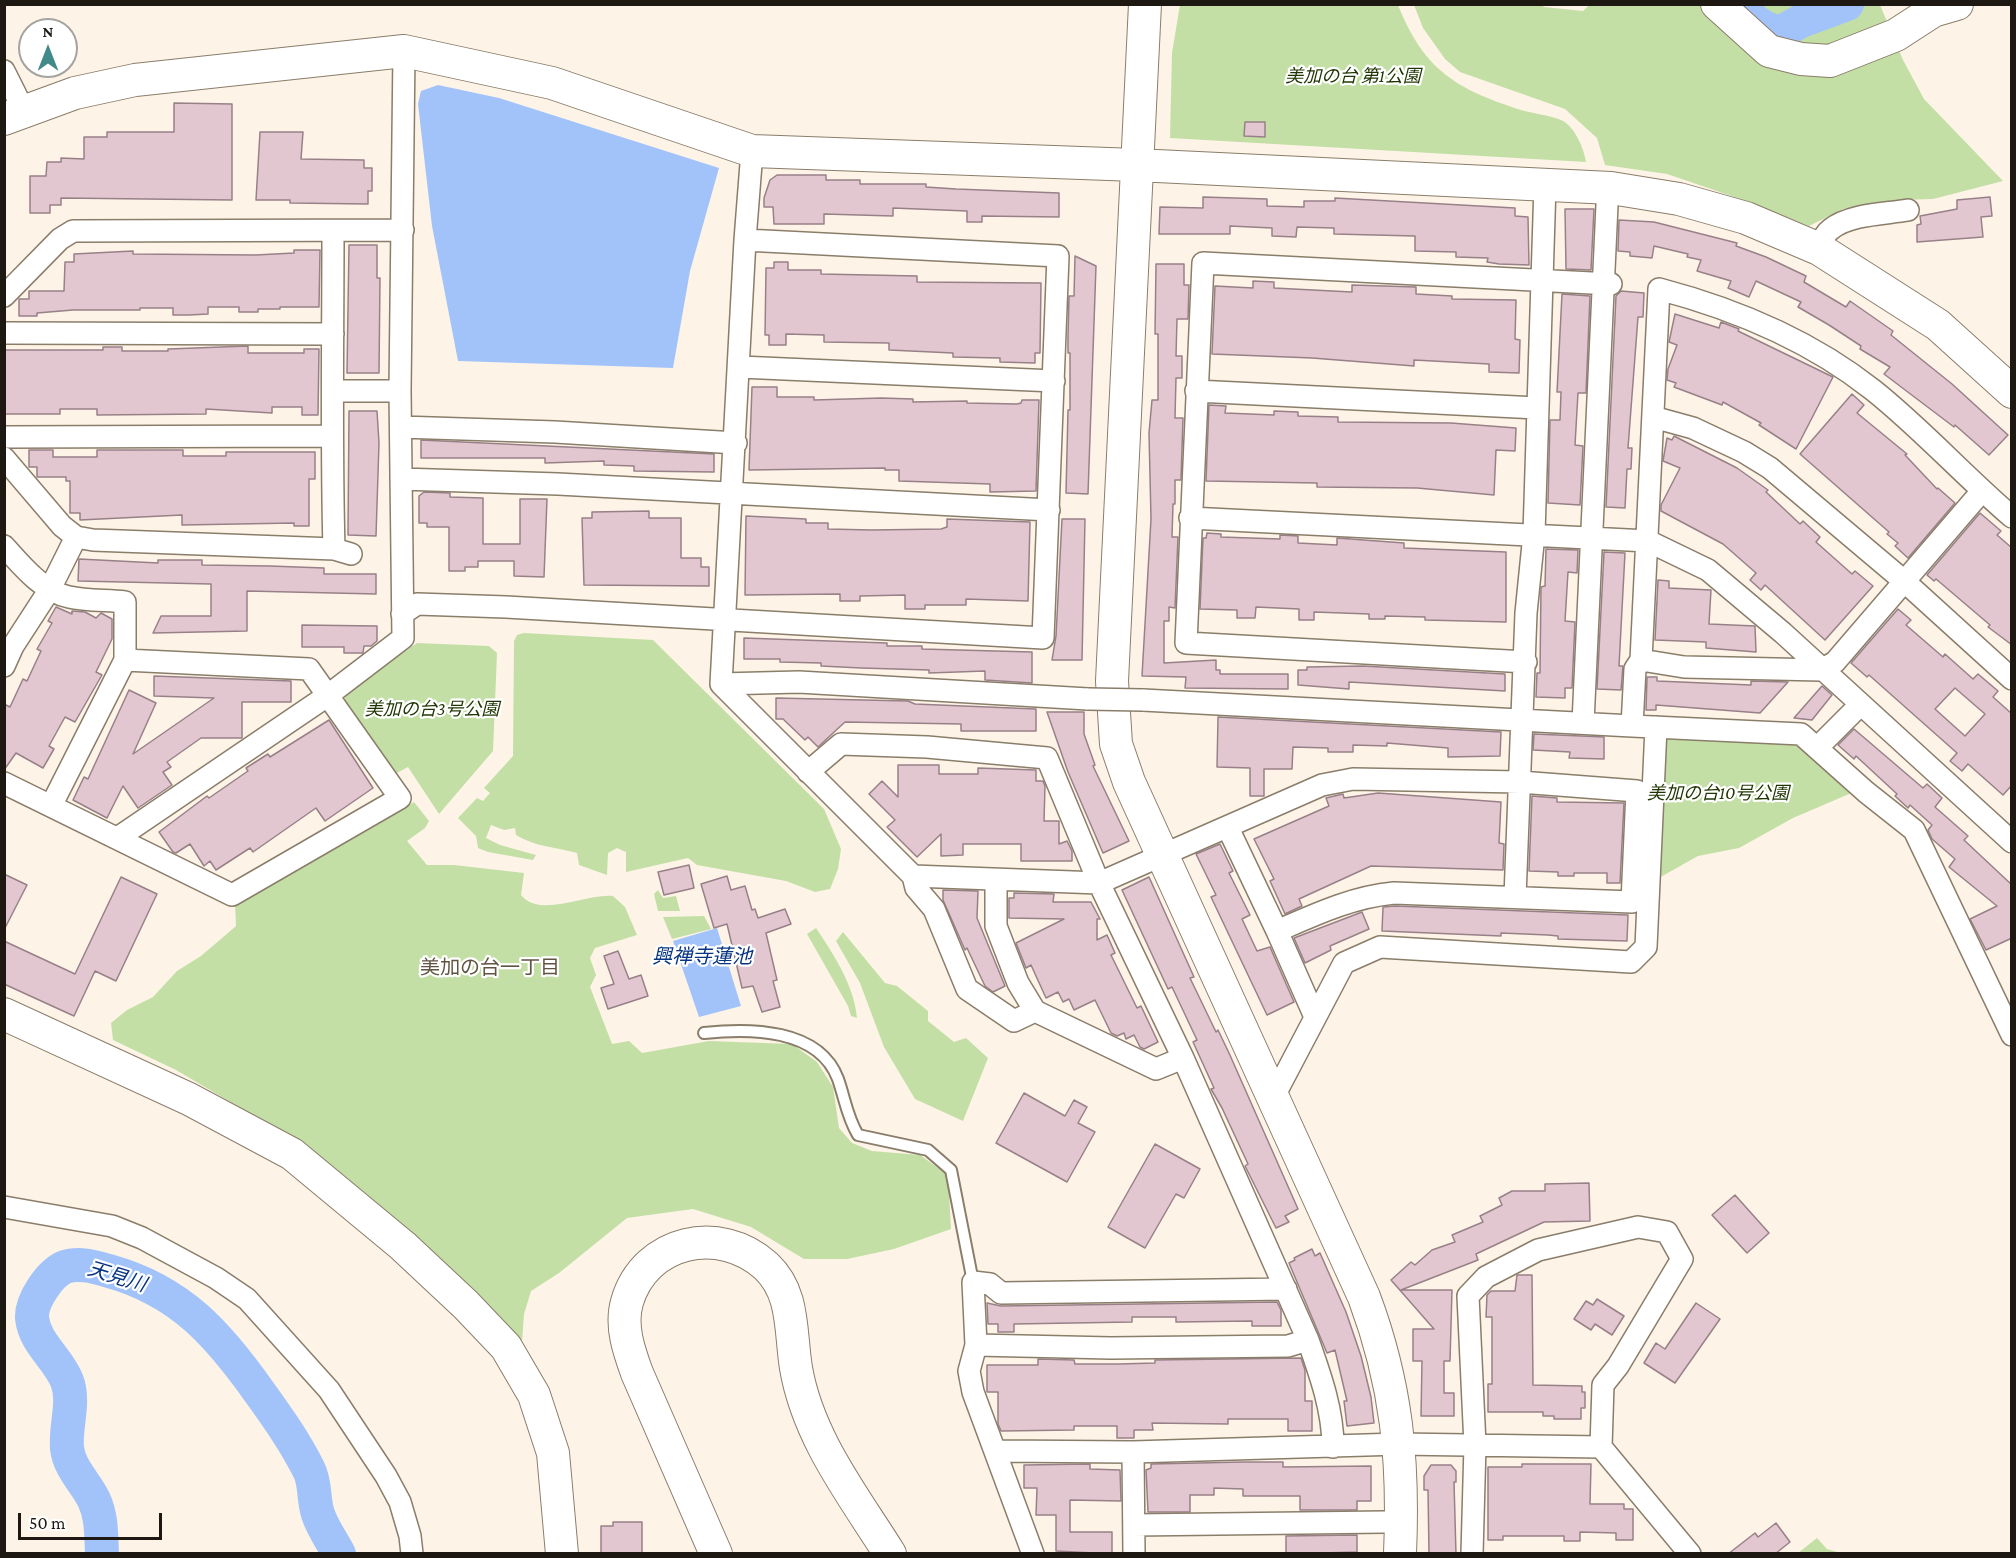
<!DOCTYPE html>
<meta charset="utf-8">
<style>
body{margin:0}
#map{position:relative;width:2016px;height:1558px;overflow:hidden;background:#fdf4e7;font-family:"Crimson Pro",serif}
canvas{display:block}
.frame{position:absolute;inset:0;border:6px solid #1d1811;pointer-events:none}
.north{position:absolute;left:18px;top:18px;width:60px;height:60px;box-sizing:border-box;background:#fff;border:2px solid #a5a3a0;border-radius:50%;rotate:0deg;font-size:16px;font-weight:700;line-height:24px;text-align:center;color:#1d1811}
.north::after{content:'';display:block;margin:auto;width:21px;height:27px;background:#428a8a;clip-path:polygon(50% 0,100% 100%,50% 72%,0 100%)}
.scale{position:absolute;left:18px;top:1513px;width:144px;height:27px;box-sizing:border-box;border:3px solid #1d1811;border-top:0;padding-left:8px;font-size:18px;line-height:21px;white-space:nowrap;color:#1d1811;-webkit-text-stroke:4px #fff;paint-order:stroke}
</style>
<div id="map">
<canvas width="2016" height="1558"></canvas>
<div class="frame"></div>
<div class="north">N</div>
<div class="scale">50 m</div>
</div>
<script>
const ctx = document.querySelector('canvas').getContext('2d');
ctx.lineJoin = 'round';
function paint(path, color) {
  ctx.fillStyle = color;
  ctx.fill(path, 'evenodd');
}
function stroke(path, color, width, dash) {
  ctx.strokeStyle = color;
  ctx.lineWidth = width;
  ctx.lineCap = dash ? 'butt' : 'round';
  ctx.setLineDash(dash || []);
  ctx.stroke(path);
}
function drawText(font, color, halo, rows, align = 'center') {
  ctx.font = font + ' "Crimson Pro","Noto Sans JP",serif';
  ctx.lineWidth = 4.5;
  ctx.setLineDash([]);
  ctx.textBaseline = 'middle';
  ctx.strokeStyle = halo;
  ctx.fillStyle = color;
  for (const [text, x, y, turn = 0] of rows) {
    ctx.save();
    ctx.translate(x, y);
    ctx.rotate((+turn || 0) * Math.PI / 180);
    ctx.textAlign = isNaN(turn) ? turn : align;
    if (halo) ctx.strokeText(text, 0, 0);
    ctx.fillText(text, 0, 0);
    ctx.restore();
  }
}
paint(new Path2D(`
 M1541,4L1544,7L1583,11L1590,4L1880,5L1903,60L1924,99L2003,181L1933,199L1897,200L1843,209L1809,226L1752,203L1667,174L1605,165L1597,138L1565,109L1460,72L1445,59L1423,28L1414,5Z
 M1180,5H1398C1424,70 1456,89 1521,110C1532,113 1552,116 1561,120C1575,126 1584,149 1586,162L1170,138L1172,53Z
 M524,633L653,640L824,809L841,849L838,869L830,889L815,892L786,881L697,865L688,858L626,872V852L617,848L608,853L607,875L579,865L577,853C555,847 536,847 516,835L515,828L504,830L491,825L486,838L500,845L536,855L533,860L488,852L478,848L476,836L458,818L477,798L483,801L490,793L484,788L513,756L514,641L517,635Z
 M417,643L489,646L497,653L493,751L439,814L408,767L395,774L344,703L346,693Z
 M1670,734L1799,739L1856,791L1793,818L1739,848L1698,856L1657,879L1663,739Z
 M414,802L429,821L425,828L407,841L427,865H454L524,873L521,895C540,919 587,893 613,896L625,907L637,935L595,948L590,958L596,975L590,987L612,1044L629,1041L642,1053L709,1041L792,1044L817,1062L833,1087L839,1128L852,1143L872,1151L920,1155L948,1175L951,1229L894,1249L847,1259H804L751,1227L693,1209L627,1218L559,1273L531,1291L524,1314L522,1342L458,1276L316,1157L239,1107L176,1070L113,1040L111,1023L127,1010L153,997L177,971L201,956L236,926L235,904Z
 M658,890L663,898L676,896L680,911H658L654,894Z
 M704,916L711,929L672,939L663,917Z
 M816,928C834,955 854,985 857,1018L851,1016L848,1006L807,934Z
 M843,932L885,983L897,986L928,1011V1021L954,1042L966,1038L988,1058L963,1121L915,1099L884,1047L860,983L836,941Z
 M1817,1538L1827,1549L1841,1553H1798Z`), '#c3dfa6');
paint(new Path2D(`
 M438,85L499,98L719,168L690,271L673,368L458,361L432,226L418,104L421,91Z
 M717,928L741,1006L699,1017L673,941Z`), '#a2c3fa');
stroke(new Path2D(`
 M1746,4L1749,17L1765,28L1780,33L1801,21L1847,4
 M102,1554C101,1535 102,1517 94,1500C86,1483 69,1468 67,1448C65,1426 75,1402 67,1381C58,1358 35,1344 32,1318C31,1301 50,1273 65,1267C79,1262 95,1267 109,1271C181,1291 219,1335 260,1393C278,1418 295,1442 309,1470C316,1484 313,1500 318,1514C322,1527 332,1541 339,1554`), '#a2c3fa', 34);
const building = new Path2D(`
 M174,103L232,104V200L61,198V205H50V213H30V176H46L47,162H61V158L84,159V137H107V132H174Z
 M1245,122H1265V137L1244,136Z
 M260,132H303L301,159L364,160V168H372V191H368V204L290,203V200H256Z
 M777,175H826V180H860V184H926V187L956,189L1059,193V217L982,216V222H967V211L893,208V216L824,214V224H774L773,207H764V198L770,180Z
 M1203,197L1267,199V206L1304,207V201H1335V198L1515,208V216L1528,217L1529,265L1499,264L1487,262L1488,258L1456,257V252L1415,251V236L1334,234V228L1297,227L1296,237L1272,236V228L1230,226V234H1159L1160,207L1203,208Z
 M1990,197L1992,216L1981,217L1983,237L1917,242V225L1921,224L1920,216L1957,209V200Z
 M1565,209H1594L1591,270L1566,269Z
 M1619,220L1654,222L1737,243L1736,246L1766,257L1806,276L1804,282L1846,307L1850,301L1893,331L1891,335L1952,384L2008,435L1989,455L1955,425L1954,427L1884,374L1890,367L1860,349L1861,346L1829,325L1798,307L1801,302L1756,281L1749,297L1728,288L1731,281L1697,271L1701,260L1687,257L1688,254L1654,246L1652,258L1630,256V252L1618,251Z
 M349,245H377V278H380L379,373H347Z
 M294,250H320L319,307H280V309H258V312H239V307H208V314L189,315H173V308H140V310H73L37,313V316H19V299H29V291H64L65,262H74V254L133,251V254L256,255L294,253Z
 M1075,256L1096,266L1088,494L1066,493L1068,410H1070V353H1068V337L1069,296H1074Z
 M774,262H788V270H821V274L917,276V282L1041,283L1040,353H1035V363L1000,362V358L953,357V353L889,350V343L824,342V335L786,334V345H769V335H765L766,268H774Z
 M1156,264H1184V285H1189L1188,319H1177L1176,356H1182V378H1176L1175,418H1183L1181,480H1175V504H1173L1172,537H1178L1175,608L1169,607V621H1164V663L1216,660V670H1220V674H1288V689L1185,688L1186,677L1142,676L1151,519L1149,433L1152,400H1158V334H1155Z
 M1253,281L1274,282V288L1352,292V285L1416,287V294L1452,296V299L1516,300L1515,339L1520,340L1519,373L1489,372V364L1414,360V366L1312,358L1212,354L1215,286L1253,288Z
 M1621,291L1644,293L1643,317H1638L1628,448H1632L1631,469H1627L1625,508L1606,507L1616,296Z
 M1562,294L1590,296L1586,393H1578L1575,445L1583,446L1580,505L1548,503L1550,420H1560L1561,392H1557Z
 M1675,314L1719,328L1721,322L1739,329L1738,331L1833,377L1796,449L1759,425L1761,423L1723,402L1722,405L1674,387L1676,383L1667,380L1668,369L1677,345L1669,342Z
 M248,346V353H304V349H319L318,415H302V407H272V413L206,409V414L97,415V409H60V414H4V350H103V347H122V351H168V349Z
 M752,387H777V397H814V400L881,398L913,399V402L967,401V403L1017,404L1021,403L1022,400H1039L1036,491L990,492V484L899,481V470H885V468L749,470Z
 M1852,394L1864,405L1857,413L1907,454L1905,455L1937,489L1938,488L1955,503L1908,558L1895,546L1898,543L1887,534L1889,532L1800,454Z
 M1209,405L1226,406L1225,413L1274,415V411L1298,412V416L1338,417V422L1451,423L1516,428L1515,451L1496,450L1494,495L1417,488L1317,487V483L1206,481Z
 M349,411H377L379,443L376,536L348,535Z
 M1674,436L1737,468L1768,490L1766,492L1800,524L1803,521L1820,537L1816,542L1852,574L1855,571L1873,586L1825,640L1765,585L1761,590L1750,580L1756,573L1723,544L1661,511V505L1680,468L1663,461L1667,438L1672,440Z
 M421,440L714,454V472L634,471V466L604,465V461L545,463V458H421Z
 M29,450H53V457H97V450H183V456H226V452H315V479H309V526H294V523L182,525V515L80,520V513H70V481H66V477H37V467H29Z
 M424,492L450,493V497L483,498V544H520V499H547L544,577L514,576V561H478V567H465V571H449V527H427V523H419V496Z
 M649,511V518H681V558H701V567H709V586L584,585L582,518H592V512Z
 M1980,513L2001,531L1997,535L2012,548V645L1988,627L1990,625L1936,579L1934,581L1927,575Z
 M746,516L806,519V523H828V529L872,530L941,529L947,527V519L1030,522L1028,601L966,599V605H925V609H905V595L860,596V601H840V594L745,595Z
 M1062,519H1085L1082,660H1052L1056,636Z
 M1207,533L1221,534V537L1280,539V535L1298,536V543L1337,545V538L1404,543V548L1506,552V622L1425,620V617L1385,616V619H1369V614L1314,612V620H1299V609L1256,607L1255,618H1237V610L1200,609L1203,538H1206Z
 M1546,549L1578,550L1577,573L1568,572L1565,621L1575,622L1572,688H1565V698L1536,697L1537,673H1540L1541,587L1545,586Z
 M1604,552L1625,553L1619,666H1623L1621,690L1597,689Z
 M79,559L158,563V560H202V565L270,566L324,568V574H376V594L247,591V631L153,633L161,616H211V584L78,581Z
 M1658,580L1669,581V588L1711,590L1709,624L1755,626L1756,652L1706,648V642L1655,640Z
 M56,607L72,614V611L85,612L96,618L101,613L112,619V639L96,672L102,675L75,722L65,717L49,746L54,749L43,768L16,753L4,770V704L10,707L23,679L27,681L41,651L37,649L52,623L48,621Z
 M1898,609L1911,620L1906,625L1943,657L1945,654L1973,679L1978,674L1998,691L1993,697L2012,714V785L2003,795L1968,764L1962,771L1950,761L1957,753L1869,675L1867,677L1851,663ZM1955,688L1985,714L1965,736L1935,709Z
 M302,625L377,626V641L371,646H364L363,653H344V647H302Z
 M744,638L887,643V646H922V649L1032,652V683L985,680V671L929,673V670L861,668L821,666V663L780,662V659H744Z
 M1363,666L1505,674V691L1349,682V689L1298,685V670H1307V667Z
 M154,676L291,681V702H242V738H201L167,762L171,767L163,772L172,785L138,808L123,786L107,818L73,800L84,777L88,779L129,690L156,703L133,754L214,698L154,696Z
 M1647,677H1657V681L1751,685V681L1788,682L1760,713L1656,705V710H1646Z
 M1822,686L1832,695L1812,720L1794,718Z
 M776,698L908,701L915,704L1036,709V731H961V724L845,722L818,747L808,737L805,740L783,719H776Z
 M1047,712H1084V734L1095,765L1093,766L1129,841L1103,853L1068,772Z
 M1218,717L1501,732L1500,756L1448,757V748L1387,743V746L1353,745V752H1328V748L1293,747L1292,769H1264V796H1250V768L1217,767Z
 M329,720L373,788L325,821L316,808L253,852L250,848L216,870L210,861L204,866L190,844L176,853L173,852L159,832L207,796L209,798L248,771L246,768L268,754L270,757Z
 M1854,729L1923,788L1927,784L1942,798L1935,807L1968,836L1964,840L2012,885V938L1986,950L1970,919L1997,906L1949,867L1955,859L1932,839L1928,830L1932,825L1910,805L1908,808L1895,796L1897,794L1856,756L1854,759L1838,745Z
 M1534,734L1604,737V759L1569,758L1570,752L1533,750Z
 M898,765H939V774H978V768L1036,770V781H1043L1045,786L1044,821H1059V844L1067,841L1072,851V861H1021V844H963V855L941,856V834L917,857L887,827L895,820L869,794L882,781L898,797Z
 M1378,793L1501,802L1499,843L1504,844L1503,870L1371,866L1299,899L1302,906L1285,914L1270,881L1274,879L1254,839L1329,806L1326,798L1343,794L1344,798Z
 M1532,796L1557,798V802L1624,803L1620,883H1607V873H1574V876H1558V872L1529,871Z
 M1220,844L1233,871L1229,873L1250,915L1242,919L1257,951L1270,947L1294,1002L1267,1015L1211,897L1216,895L1196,854Z
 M689,865L694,888L664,895L658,872Z
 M4,874L27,885L4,930Z
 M727,876L731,890L745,886L752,910L755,909L758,918L785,909L791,924L766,933L777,980L773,981L780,1007L762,1012L753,986L742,988L727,924L714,928L701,884Z
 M121,877L157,894L116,981L95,971L74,1016L4,984V941L75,974Z
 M1149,877L1194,977L1190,978L1216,1032L1218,1030L1229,1053L1298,1209L1285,1216L1289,1222L1276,1228L1245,1166L1248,1164L1222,1108L1211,1089L1214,1088L1193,1042L1197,1040L1172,987L1168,989L1122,890Z
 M943,890L978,891L977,918L1005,986L993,992L985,986L967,948L965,950L943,900Z
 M1014,893L1054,894L1053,902H1091L1100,919H1097V940L1107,935L1115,953L1111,955L1137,1008L1141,1006L1158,1042L1144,1049L1140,1047L1134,1035L1126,1039L1124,1033L1117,1036L1111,1033L1095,1000L1074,1010L1069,999L1063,1002L1058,992L1046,998L1031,965L1026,968L1016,943L1064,919L1009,918V898H1014Z
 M1395,906L1628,915L1627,941L1558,939V936L1548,935L1501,933V936L1382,931L1383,907Z
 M1362,912L1369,929L1330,946L1331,950L1305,963L1294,938Z
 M618,951L629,979L641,975L648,996L608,1009L601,988L614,984L604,956Z
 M1024,1093L1065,1116L1074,1100L1087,1107L1078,1123L1095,1132L1067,1182L996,1143Z
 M1155,1144L1200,1169L1184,1198L1176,1194L1145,1248L1108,1227Z
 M1589,1183L1590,1221L1544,1222L1476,1254L1478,1260L1401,1290H1452L1450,1361H1444V1393H1454V1416H1421L1422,1361H1413V1329H1434L1391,1280L1411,1262L1415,1265L1432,1250L1455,1242L1452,1235L1483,1222L1480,1216L1502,1205L1499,1198L1512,1191H1545V1184Z
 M1735,1195L1769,1233L1747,1253L1712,1215Z
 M1312,1249L1315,1256L1320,1253L1346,1312L1361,1356L1371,1397L1374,1423L1347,1426L1344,1401H1347L1335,1350L1327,1353L1289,1263L1295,1260L1294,1258Z
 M1517,1275H1532L1533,1385L1582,1386V1392H1585V1408H1581V1419H1554V1416H1543V1412H1488V1384H1492V1317H1486L1487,1295L1491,1291H1515Z
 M1597,1299L1624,1316L1612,1335L1595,1324L1591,1330L1574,1319L1586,1301L1593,1305Z
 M1277,1302L1281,1310V1326H1252V1321L1176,1322V1317H1132V1322L1014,1324V1332H998V1324H988L987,1303L1001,1306Z
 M1696,1303L1720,1319L1675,1383L1644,1363L1656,1343L1665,1349Z
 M1301,1358L1305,1370V1401H1312V1431H1288V1419H1228V1424L1152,1423L1153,1430H1134V1438H1117V1426H1074V1430L1001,1431L998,1424V1392H987V1365H1038V1359L1074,1360L1075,1364H1119L1155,1363V1360Z
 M1243,1462H1283V1467L1371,1466V1501H1357V1510H1300V1496H1243V1489L1214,1488V1495H1190V1512H1148L1146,1470L1151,1468V1464Z
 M1090,1464V1469L1120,1470L1121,1501L1070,1500V1532H1112V1554L1056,1551V1515H1036L1037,1488H1024V1465Z
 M1522,1464H1591L1590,1504H1624V1509H1633V1540H1616V1533L1580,1532V1541H1564V1536H1503V1540H1488V1467H1522Z
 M1431,1465H1451L1456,1471V1482H1454L1456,1554H1429L1428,1490H1424V1476Z
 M613,1522H642V1554H601V1526H613Z
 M1776,1523L1790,1542L1775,1554H1728L1755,1533L1758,1537Z
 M1357,1535V1552L1286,1554V1536Z`);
paint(building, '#e2c7d1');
stroke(building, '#988088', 1.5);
const lane = new Path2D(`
 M704,1033C749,1028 819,1028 838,1079C845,1099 847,1117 858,1135L928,1150L951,1170L973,1282`);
const street = new Path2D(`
 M4,71L24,111
 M752,151L745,240L721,684L913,876L1099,883L1322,785L1353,779L1520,782L1637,791L1632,902L1394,893C1352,897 1316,914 1277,931L1228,828
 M333,231C333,337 331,443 334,549
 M1819,249C1822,242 1824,234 1831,229C1850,214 1885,214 1908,210
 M4,296L60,239L73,231L403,230
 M4,333L333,334
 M740,367L1054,381
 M334,391H400
 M1196,391L1537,408
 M1653,417L1693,428L1744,452L1770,468L1904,581L2012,679
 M401,427L555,432L736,443
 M4,437L331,436
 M4,458L62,526L76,537L93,540L334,549L351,554
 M401,479L558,484L1049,510
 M1982,491L1835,662L1821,670L1684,667L1641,660L1659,289C1735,309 1811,341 1873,390C1922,429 1964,476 2012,517
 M1190,518L1648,541L1708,570L1783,633L2012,842
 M4,546C21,565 43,592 69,597C87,601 107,600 125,602V660
 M402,614L417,604L506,607L1043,638L1058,256L745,240
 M1641,660L1635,669L1632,726L1801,734L1866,792L1914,830L2012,1035
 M1526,662L1186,643L1203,263L1611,284
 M4,666L13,646L50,589L76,537
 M721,684L799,682L1088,699
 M1143,700L1632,726
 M1583,723L1607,205
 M1817,748L1860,705
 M808,772L841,744L927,747L1047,758L1099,883L1183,1058L1308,1340C1320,1374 1333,1410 1333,1447
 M4,783L232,895L400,798L309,669L125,660L52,804
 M119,837L327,696L403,638L400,391L404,51
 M913,876L916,888L934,909L967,989L1014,1021L1035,1011
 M996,881V926L1018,983L1035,1011L1156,1069L1183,1058
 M1515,897L1526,613L1534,534L1545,185
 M1277,931L1315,1017
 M1273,1098L1344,963L1380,947L1631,962L1646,947L1656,727
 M4,1207L112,1226L142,1238L216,1278L247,1299L329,1390L386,1476L400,1502L410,1536L412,1554
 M976,1345L1111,1348L1288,1346L1308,1340
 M996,1451L1133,1452L1399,1444L1601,1447
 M1133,1452L1134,1554
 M1134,1525L1385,1522
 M1033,1554L973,1392L969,1371L976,1345L973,1282L990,1284L1001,1293L1286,1289
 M1472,1554L1475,1445L1468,1296L1486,1277L1538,1250L1638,1227L1667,1232L1682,1259L1618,1366L1603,1385L1601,1447L1690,1554`);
const secondary = new Path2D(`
 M1145,4L1112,681L1116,744L1129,782L1364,1297C1397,1385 1404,1461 1400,1554
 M1717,4L1769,51L1801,59L1830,61L1896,35L1933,11L1957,4
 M4,119L75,93L135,80L404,51L552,83L752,151L1136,165L1611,188L1679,199L1746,218L1819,249L1938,325L2012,392
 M4,1014L189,1099L292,1154L403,1246L466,1305L506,1347L534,1395L553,1453L562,1554
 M716,1554L637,1373C629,1351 620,1326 627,1302C645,1240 720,1224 766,1266C795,1293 790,1331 796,1368C808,1438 853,1495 890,1554`);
stroke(lane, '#8a7d6a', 14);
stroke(street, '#8a7d6a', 24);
stroke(secondary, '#8a7d6a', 34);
stroke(lane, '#fff', 10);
stroke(street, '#fff', 21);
stroke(secondary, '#fff', 32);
const streetBridge = new Path2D(`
 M1088,699L1143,700`);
stroke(streetBridge, '#8a7d6a', 24, []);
stroke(streetBridge, '#fff', 21);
drawText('italic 18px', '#1f3400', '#fff', [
 ["美加の台 第1公園",1353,76],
 ["美加の台3号公園",432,709],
 ["美加の台10号公園",1718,793]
]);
drawText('italic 20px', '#093683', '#fff', [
 ["興禅寺蓮池",702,957],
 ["天見川",117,1277,17]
]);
drawText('20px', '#605442', '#fff', [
 ["美加の台一丁目",490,968]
]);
</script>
